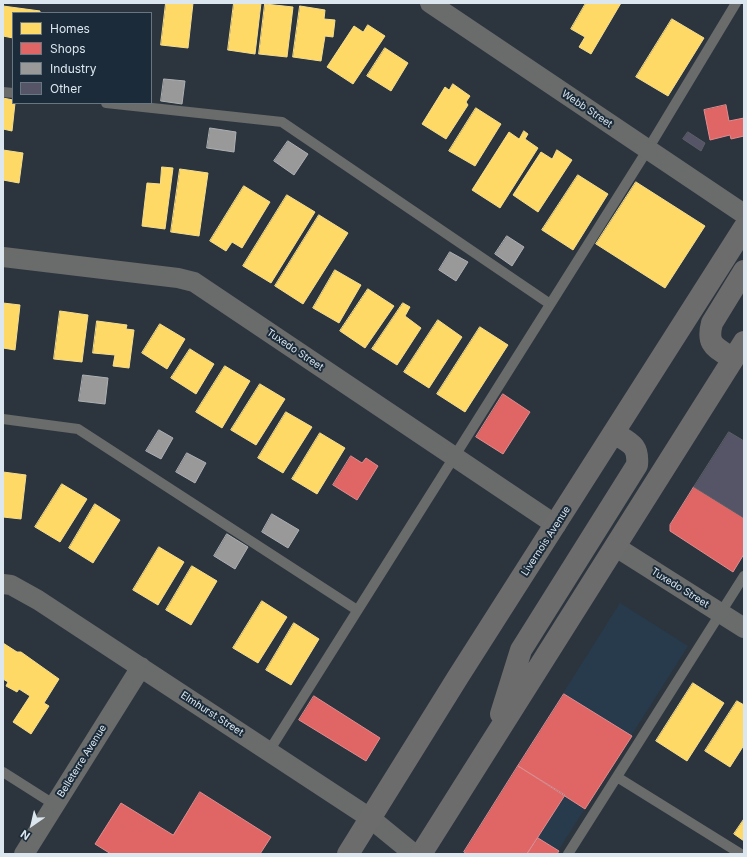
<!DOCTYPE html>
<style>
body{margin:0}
#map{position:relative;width:747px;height:857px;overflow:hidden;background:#2c353d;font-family:Inter,sans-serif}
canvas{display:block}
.frame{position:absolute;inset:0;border:4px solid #dbe6ef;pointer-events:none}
.legend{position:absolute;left:12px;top:12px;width:140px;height:92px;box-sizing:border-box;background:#1b2b39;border:1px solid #687682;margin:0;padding:5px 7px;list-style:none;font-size:12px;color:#dbe6ef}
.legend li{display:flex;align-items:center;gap:8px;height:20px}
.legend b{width:20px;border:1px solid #687682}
.north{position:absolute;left:12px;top:805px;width:40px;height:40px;-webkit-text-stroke:3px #1b2b39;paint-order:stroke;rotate:214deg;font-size:11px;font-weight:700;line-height:16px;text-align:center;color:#dbe6ef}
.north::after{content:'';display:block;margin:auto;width:14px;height:18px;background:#dbe6ef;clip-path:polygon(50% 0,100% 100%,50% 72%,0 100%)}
</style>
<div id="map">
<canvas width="747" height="857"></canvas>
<div class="frame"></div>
<ul class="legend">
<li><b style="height:11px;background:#ffd966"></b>Homes</li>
<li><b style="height:11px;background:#e06666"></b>Shops</li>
<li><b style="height:11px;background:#999"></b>Industry</li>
<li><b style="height:11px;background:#565568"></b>Other</li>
</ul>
<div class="north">N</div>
</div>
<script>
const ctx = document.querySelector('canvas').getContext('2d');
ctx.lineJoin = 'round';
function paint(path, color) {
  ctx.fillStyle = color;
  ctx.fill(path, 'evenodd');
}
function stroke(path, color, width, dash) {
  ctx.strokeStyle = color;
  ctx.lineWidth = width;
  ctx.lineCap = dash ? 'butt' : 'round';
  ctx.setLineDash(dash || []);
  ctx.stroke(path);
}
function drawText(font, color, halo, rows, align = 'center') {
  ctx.font = font + ' Inter,sans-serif';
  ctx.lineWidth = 4;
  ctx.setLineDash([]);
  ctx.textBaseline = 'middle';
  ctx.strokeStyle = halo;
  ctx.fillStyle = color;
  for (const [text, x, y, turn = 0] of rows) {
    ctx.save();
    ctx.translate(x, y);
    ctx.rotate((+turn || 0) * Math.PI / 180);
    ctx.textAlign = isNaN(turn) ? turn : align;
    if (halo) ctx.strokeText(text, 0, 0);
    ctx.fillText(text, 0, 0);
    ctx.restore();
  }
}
paint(new Path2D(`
 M620,603L688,646L556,854H473L465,849Z`), '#273b4d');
const homes = new Path2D(`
 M166,3H193L188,48L161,45Z
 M234,3H261L255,54L228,50Z
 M586,3H621L591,54L579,47L585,37L571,29Z
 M265,4L293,7L287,57L259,54Z
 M3,6L40,11V13H13V38L3,36Z
 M300,6L325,10L324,19L335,20L333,37L325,36L321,61L293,57Z
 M672,19L704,38L668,96L636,77Z
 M368,25L385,36L353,84L327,67L354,26L363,32Z
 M385,48L408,63L391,91L367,76Z
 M453,84L470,96L466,102L468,105L446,139L422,124L445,87L449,90Z
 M3,98L13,100V103H15L12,131L3,129Z
 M476,108L501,124L475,166L449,151Z
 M524,131L528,134L525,139L538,148L500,208L472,190L509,132L519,139Z
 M3,150L23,153L19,183L3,180Z
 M557,150L572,160L538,212L513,195L541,152L552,159Z
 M162,167L173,168L165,229L142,226L147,183L160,184Z
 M180,169L208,173L199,236L171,232Z
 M578,175L608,194L573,250L542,230Z
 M636,182L705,226L665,288L596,244Z
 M244,186L270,202L242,248L232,242L226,251L210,241Z
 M287,195L315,212L271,283L243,266Z
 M319,215L348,233L303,304L275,286Z
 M335,270L361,285L339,323L313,308Z
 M368,289L394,306L365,348L340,331Z
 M3,303L20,305L15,350L3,348Z
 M403,303L410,307L405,316L421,328L397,365L372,349Z
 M60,311L88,315L82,362L54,359Z
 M438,320L462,337L429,388L404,372Z
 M97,321L127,325L126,329L134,330L129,368L113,366L115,355L93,353Z
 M160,324L185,339L167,369L142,353Z
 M480,327L508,345L465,412L437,394Z
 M190,349L214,364L196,394L171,378Z
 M225,366L250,381L222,428L196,412Z
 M260,384L285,399L256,445L231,430Z
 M286,412L312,427L283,473L258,458Z
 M320,433L345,448L317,494L292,479Z
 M3,472L26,475L21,519L3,517Z
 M62,484L87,499L60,542L35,527Z
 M95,504L120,520L93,563L69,548Z
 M159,547L184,562L158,605L133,590Z
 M192,566L217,581L191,625L166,610Z
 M262,601L287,617L258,663L233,648Z
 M294,623L319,639L291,685L266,670Z
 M3,643L17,652H21L59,679L44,703L49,706L31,734L13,722L30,696L19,689L17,692L6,686L8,682L3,679Z
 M693,683L724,703L687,761L656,741Z
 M737,701L744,705V745L730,767L705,751Z
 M744,819V841L734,834Z`);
paint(homes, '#ffd966');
stroke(homes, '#f4dd8f', 1);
const shops = new Path2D(`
 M726,105L729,121L744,118V136L731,139L730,135L710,140L704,110Z
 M503,394L530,412L503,454L476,437Z
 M351,456L362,463L366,458L378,466L357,500L333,485Z
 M694,487L744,518V554L733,572L670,531V525Z
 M564,694L632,736L585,809L518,766Z
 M314,696L380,738L366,761L299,720Z
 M518,766L565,795L527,854H467L464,852Z
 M200,792L271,837L260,854H111L95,844L121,803L173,835Z
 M538,838L559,851L557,854H527Z`);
paint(shops, '#e06666');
stroke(shops, '#de8c8f', 1);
const industry = new Path2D(`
 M164,79L185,81L182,104L161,101Z
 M210,128L236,132L234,152L207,148Z
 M288,141L308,154L294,175L274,161Z
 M507,236L524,247L512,266L495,254Z
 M450,252L468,262L456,281L439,270Z
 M83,375L108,378L105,404L79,401Z
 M159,430L173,438L161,459L146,451Z
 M187,453L206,463L195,483L176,472Z
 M272,514L299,530L288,548L262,532Z
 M227,534L248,547L235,569L214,556Z`);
paint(industry, '#999');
stroke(industry, '#adb0b3', 1);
const building = new Path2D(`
 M688,132L705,143L701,151L683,139Z
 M729,432L744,441V518L694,487Z`);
paint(building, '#565568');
stroke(building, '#5c5f67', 1);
stroke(new Path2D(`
 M3,92L13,93
 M106,103L282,122L550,304
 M3,419L78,429L357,610
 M269,751L648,149L736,3
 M3,772L55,805
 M617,777L741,854
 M568,854L744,576`), '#6a6b6b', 10);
stroke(new Path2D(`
 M430,3L744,214
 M3,257L178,278L194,282L556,525
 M616,547L744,628
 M3,584L11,585L38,600L370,818L414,854
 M24,854L141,667`), '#6a6b6b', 20);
stroke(new Path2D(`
 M733,359C716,347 706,346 712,323L744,271
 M501,714L521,650L637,465C639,445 630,443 614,433
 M348,854L458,677L744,228
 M421,854L744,342`), '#6c6c6d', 22);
drawText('10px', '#dbe6ef', '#1b2b39', [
 ["Webb Street",587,109,34],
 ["Tuxedo Street",295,350,34],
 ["Livernois Avenue",546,541,-57],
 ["Tuxedo Street",680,588,32],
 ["Elmhurst Street",212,714,33],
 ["Belleterre Avenue",82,761,-58]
]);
</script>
